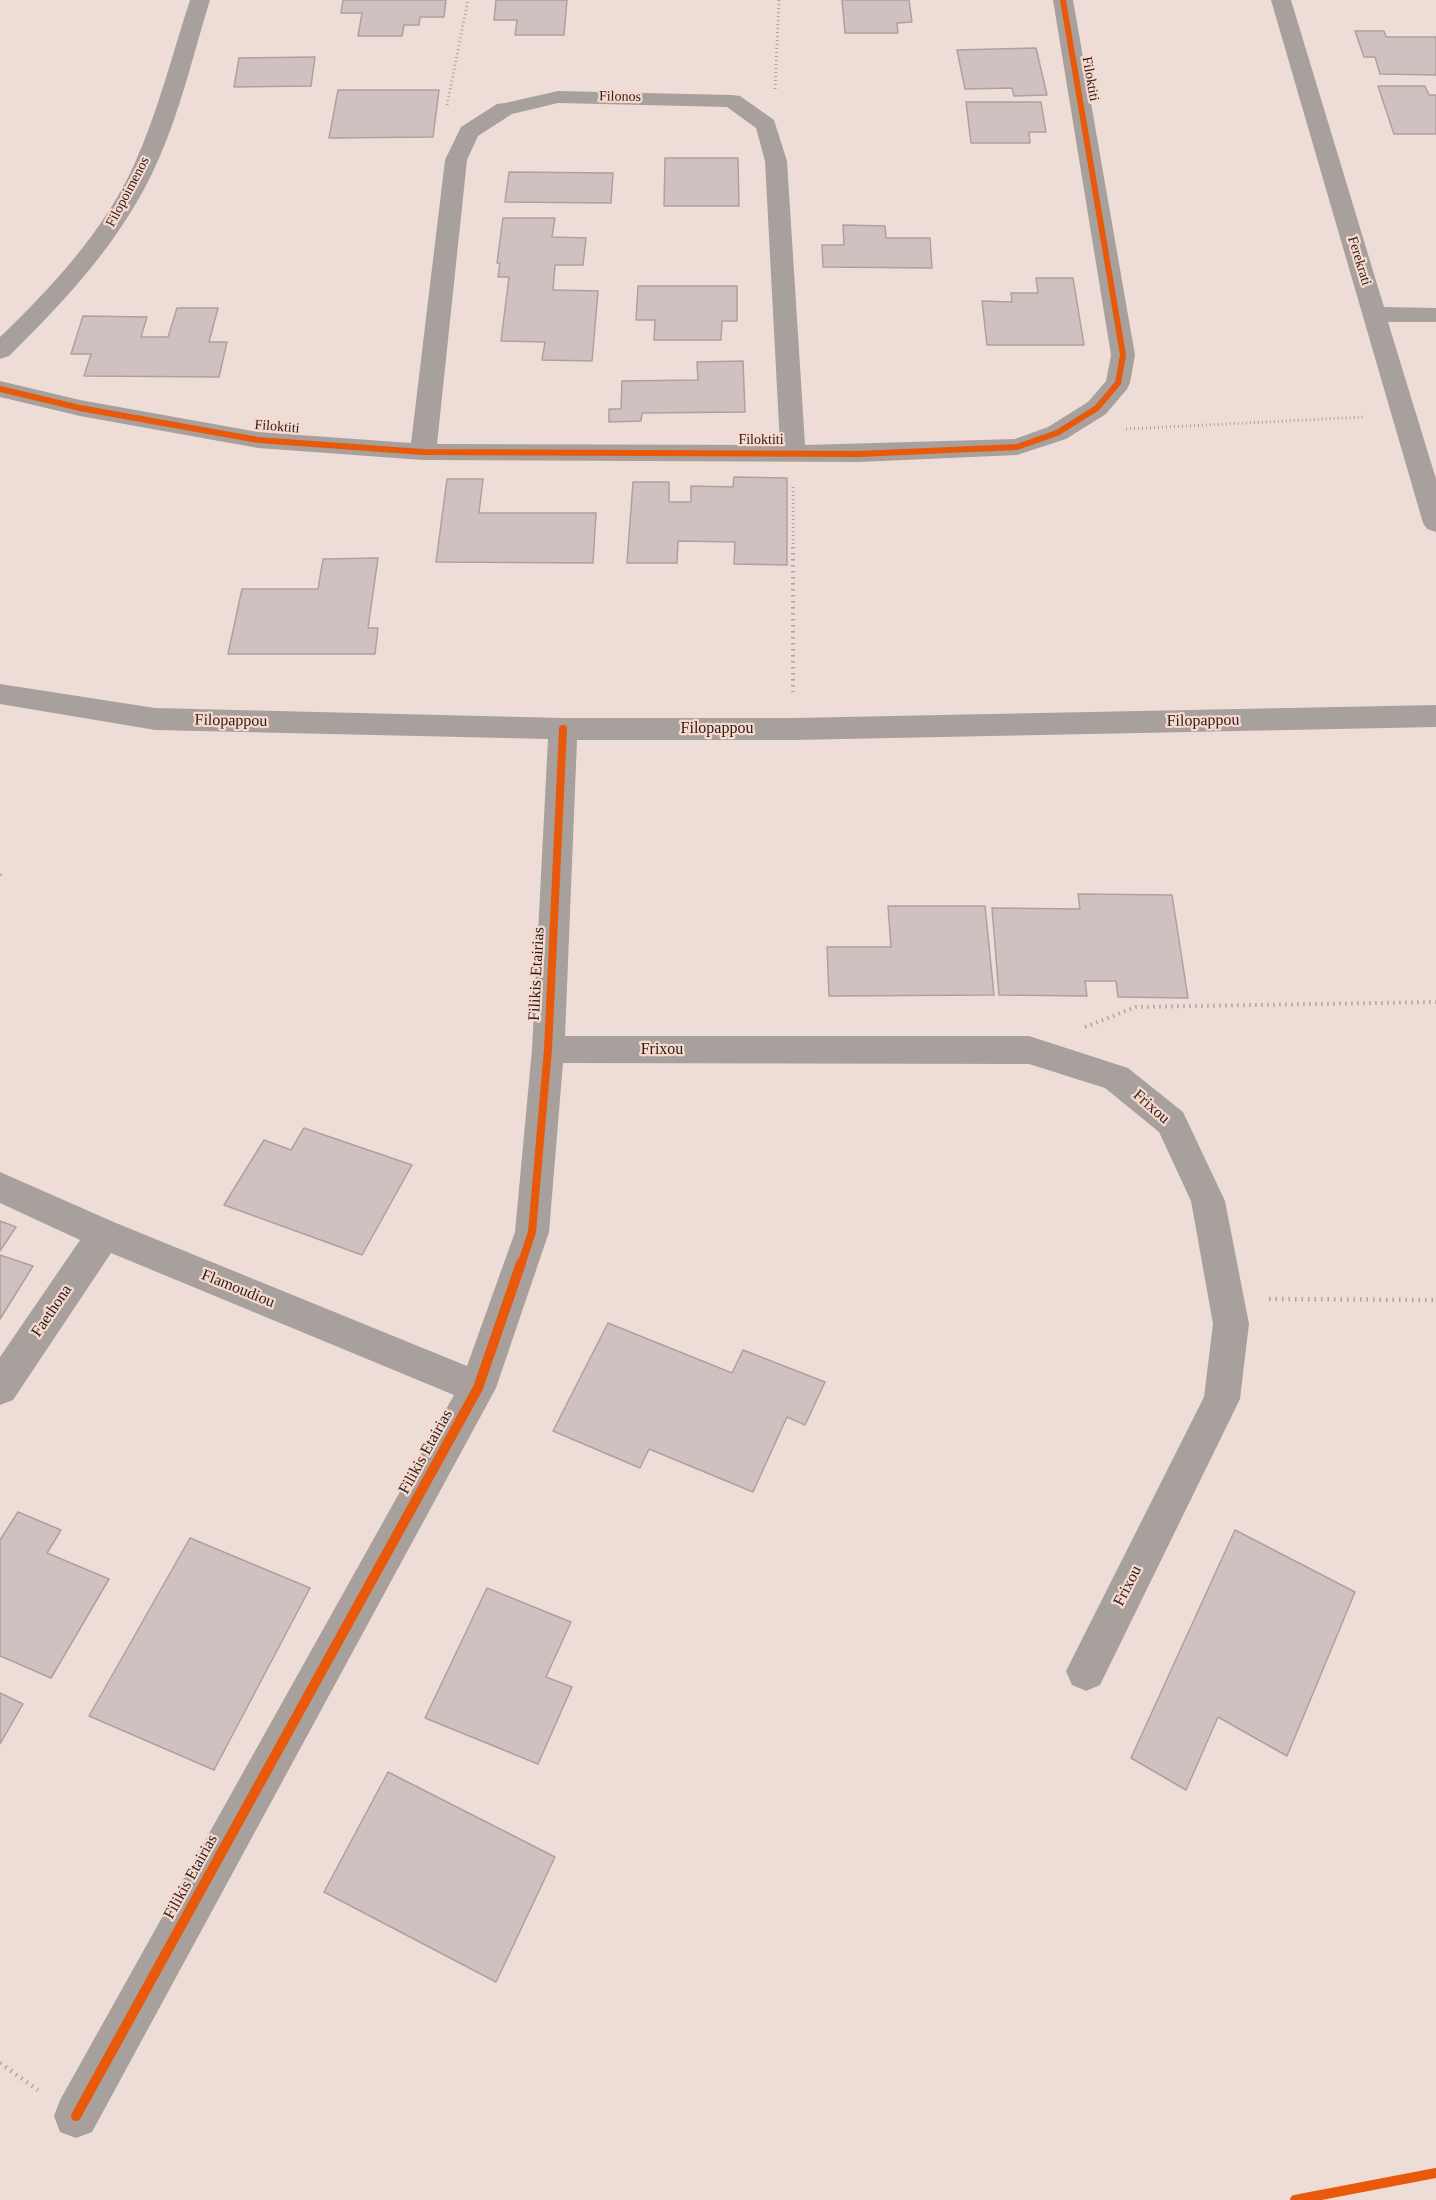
<!DOCTYPE html>
<style>
body{margin:0}
canvas{display:block;background:#eeddd7}
</style>
<canvas width="1436" height="2200"></canvas>
<script>
const ctx = document.querySelector('canvas').getContext('2d');
ctx.lineJoin = 'round';
function paint(path, color) {
  ctx.fillStyle = color;
  ctx.fill(path, 'evenodd');
}
function stroke(path, color, width, dash) {
  ctx.strokeStyle = color;
  ctx.lineWidth = width;
  ctx.lineCap = dash ? 'butt' : 'round';
  ctx.setLineDash(dash || []);
  ctx.stroke(path);
}
function drawText(font, color, halo, rows, align = 'center') {
  ctx.font = font + ' "Times New Roman",serif';
  ctx.lineWidth = 4.5;
  ctx.setLineDash([]);
  ctx.textBaseline = 'middle';
  ctx.strokeStyle = halo;
  ctx.fillStyle = color;
  for (const [text, x, y, turn = 0] of rows) {
    ctx.save();
    ctx.translate(x, y);
    ctx.rotate((+turn || 0) * Math.PI / 180);
    ctx.textAlign = isNaN(turn) ? turn : align;
    if (halo) ctx.strokeText(text, 0, 0);
    ctx.fillText(text, 0, 0);
    ctx.restore();
  }
}
const building = new Path2D(`
 M343,0H446L444,17H420L419,25H404L402,36H358L362,13H341Z
 M496,0H567L564,35H515L517,20H494Z
 M842,0H909L912,22L897,23L898,33H845Z
 M1355,31H1384L1386,37H1436V75L1380,74L1375,57H1364Z
 M1036,48L1047,95L1014,96L1012,88L965,89L957,50Z
 M315,57L311,86L234,87L239,58Z
 M1378,86H1425L1429,95H1436V134H1394Z
 M338,90H439L433,137L329,138Z
 M966,102H1041L1046,132H1029L1030,143H971Z
 M665,158H738L739,206H664Z
 M509,172L613,173L611,203L505,202Z
 M503,218H555L552,237L586,238L583,265H555L553,290L598,291L592,361L542,360L545,342L501,341L509,277H498L500,263H497Z
 M843,225L885,226L886,238H930L932,268L823,267L822,245H844Z
 M1036,278H1073L1084,345H987L982,301L1012,302L1011,293H1038Z
 M638,286H737V321H722L721,340H654L655,320H636Z
 M177,308H218L209,342H227L219,377L84,376L91,354H71L83,316L147,317L141,337H168Z
 M743,361L745,412L642,413L641,421L609,422V409H621L622,381L698,380L697,362Z
 M734,477L787,478V565L734,564L735,542L678,541L677,563H627L633,482H669V502H691V486L733,487Z
 M447,479H483L479,513H596L593,563L436,562Z
 M378,558L368,628H378L375,654H228L242,589H318L323,559Z
 M1078,894L1172,895L1188,998L1118,997L1116,981H1085L1087,996L999,995L992,908L1080,909Z
 M888,906H985L994,995L829,996L827,947H891Z
 M304,1128L412,1165L362,1255L224,1205L264,1140L291,1150Z
 M0,1221L16,1227L0,1251Z
 M0,1255L33,1266L0,1319Z
 M608,1323L732,1373L743,1350L825,1382L805,1425L787,1417L753,1492L649,1449L640,1468L553,1431Z
 M18,1512L61,1530L47,1553L109,1579L51,1678L0,1656V1540Z
 M1235,1530L1355,1592L1287,1756L1218,1717L1186,1790L1131,1758Z
 M190,1538L310,1588L214,1770L89,1716Z
 M487,1588L571,1622L546,1677L572,1687L538,1764L425,1718Z
 M0,1693L23,1704L0,1744Z
 M388,1772L555,1857L496,1982L324,1892Z`);
paint(building, '#cec1c0');
stroke(building, '#aea0a0', 1.5);
stroke(new Path2D(`
 M775,89L779,0
 M447,105L468,0
 M1126,429L1365,417
 M793,487V549`), '#ada4a1', 3, [1, 3]);
stroke(new Path2D(`
 M793,547V692
 M0,875L3,871
 M1085,1027L1136,1007L1436,1002`), '#ada4a1', 4, [1.5, 4.5]);
stroke(new Path2D(`
 M1269,1299L1436,1300
 M0,2063L38,2090`), '#ada4a1', 4.5, [1.5, 5]);
paint(new Path2D(`
 M190,0H210C193,55 180,113 156,165C122,240 66,300 9,356L0,359V337C53,286 103,232 134,165C158,112 172,55 190,0Z
 M1053,0H1073L1135,355L1130,383L1127,389L1106,414L1066,439L1017,455L859,462L423,460L258,448L80,416L0,397V381L80,400L258,432L411,443L445,160L461,127L497,104L505,103L558,91L732,95L740,96L774,120L787,161L805,445L1015,439L1048,427L1088,402L1106,381L1111,355ZM558,103L727,107L756,128L765,161L780,445L437,444L467,160L478,136L512,114Z
 M1271,0H1291L1384,307L1436,308V322H1388L1436,479V532L1427,529L1423,523Z
 M0,684L155,708L563,718H793L1436,705V727L793,740H577L565,1036H1029L1128,1068L1183,1112L1225,1201L1249,1324L1240,1399L1100,1685L1086,1691L1072,1685L1066,1671L1204,1397L1213,1324L1191,1201L1159,1132L1105,1088L1029,1064L563,1063L549,1232L496,1388L92,2132L76,2138L60,2132L54,2116L60,2100L454,1395L111,1253L13,1400L0,1405V1357L80,1240L0,1203V1172L116,1223L467,1366L515,1232L532,1049L548,739L155,730L0,704Z`), '#a8a09d');
stroke(new Path2D(`
 M0,389L80,408L258,440L423,452L859,454L1017,447L1057,433L1097,408L1118,383L1123,355L1063,0`), '#e8590c', 6);
stroke(new Path2D(`
 M521,1265L532,1232L548,1049L563,729`), '#e8590c', 8);
stroke(new Path2D(`
 M76,2116L478,1388L521,1263
 M1295,2200L1436,2173`), '#e8590c', 10);
drawText('14px', '#281d19', '#f7d9ce', [
 ["Filoktiti",1090,79,80],
 ["Filonos",620,97,1],
 ["Filopoimenos",128,192,-62],
 ["Ferekrati",1359,261,73],
 ["Filoktiti",277,427,5],
 ["Filoktiti",761,440]
]);
drawText('16px', '#281d19', '#f7d9ce', [
 ["Filopappou",231,721,1],
 ["Filopappou",1203,721,-1],
 ["Filopappou",717,729],
 ["Filikis Etairias",537,974,-87],
 ["Frixou",662,1050],
 ["Frixou",1151,1107,41],
 ["Flamoudiou",238,1289,22],
 ["Faethona",52,1311,-56],
 ["Filikis Etairias",426,1452,-61],
 ["Frixou",1128,1586,-63],
 ["Filikis Etairias",191,1877,-61]
]);
</script>
